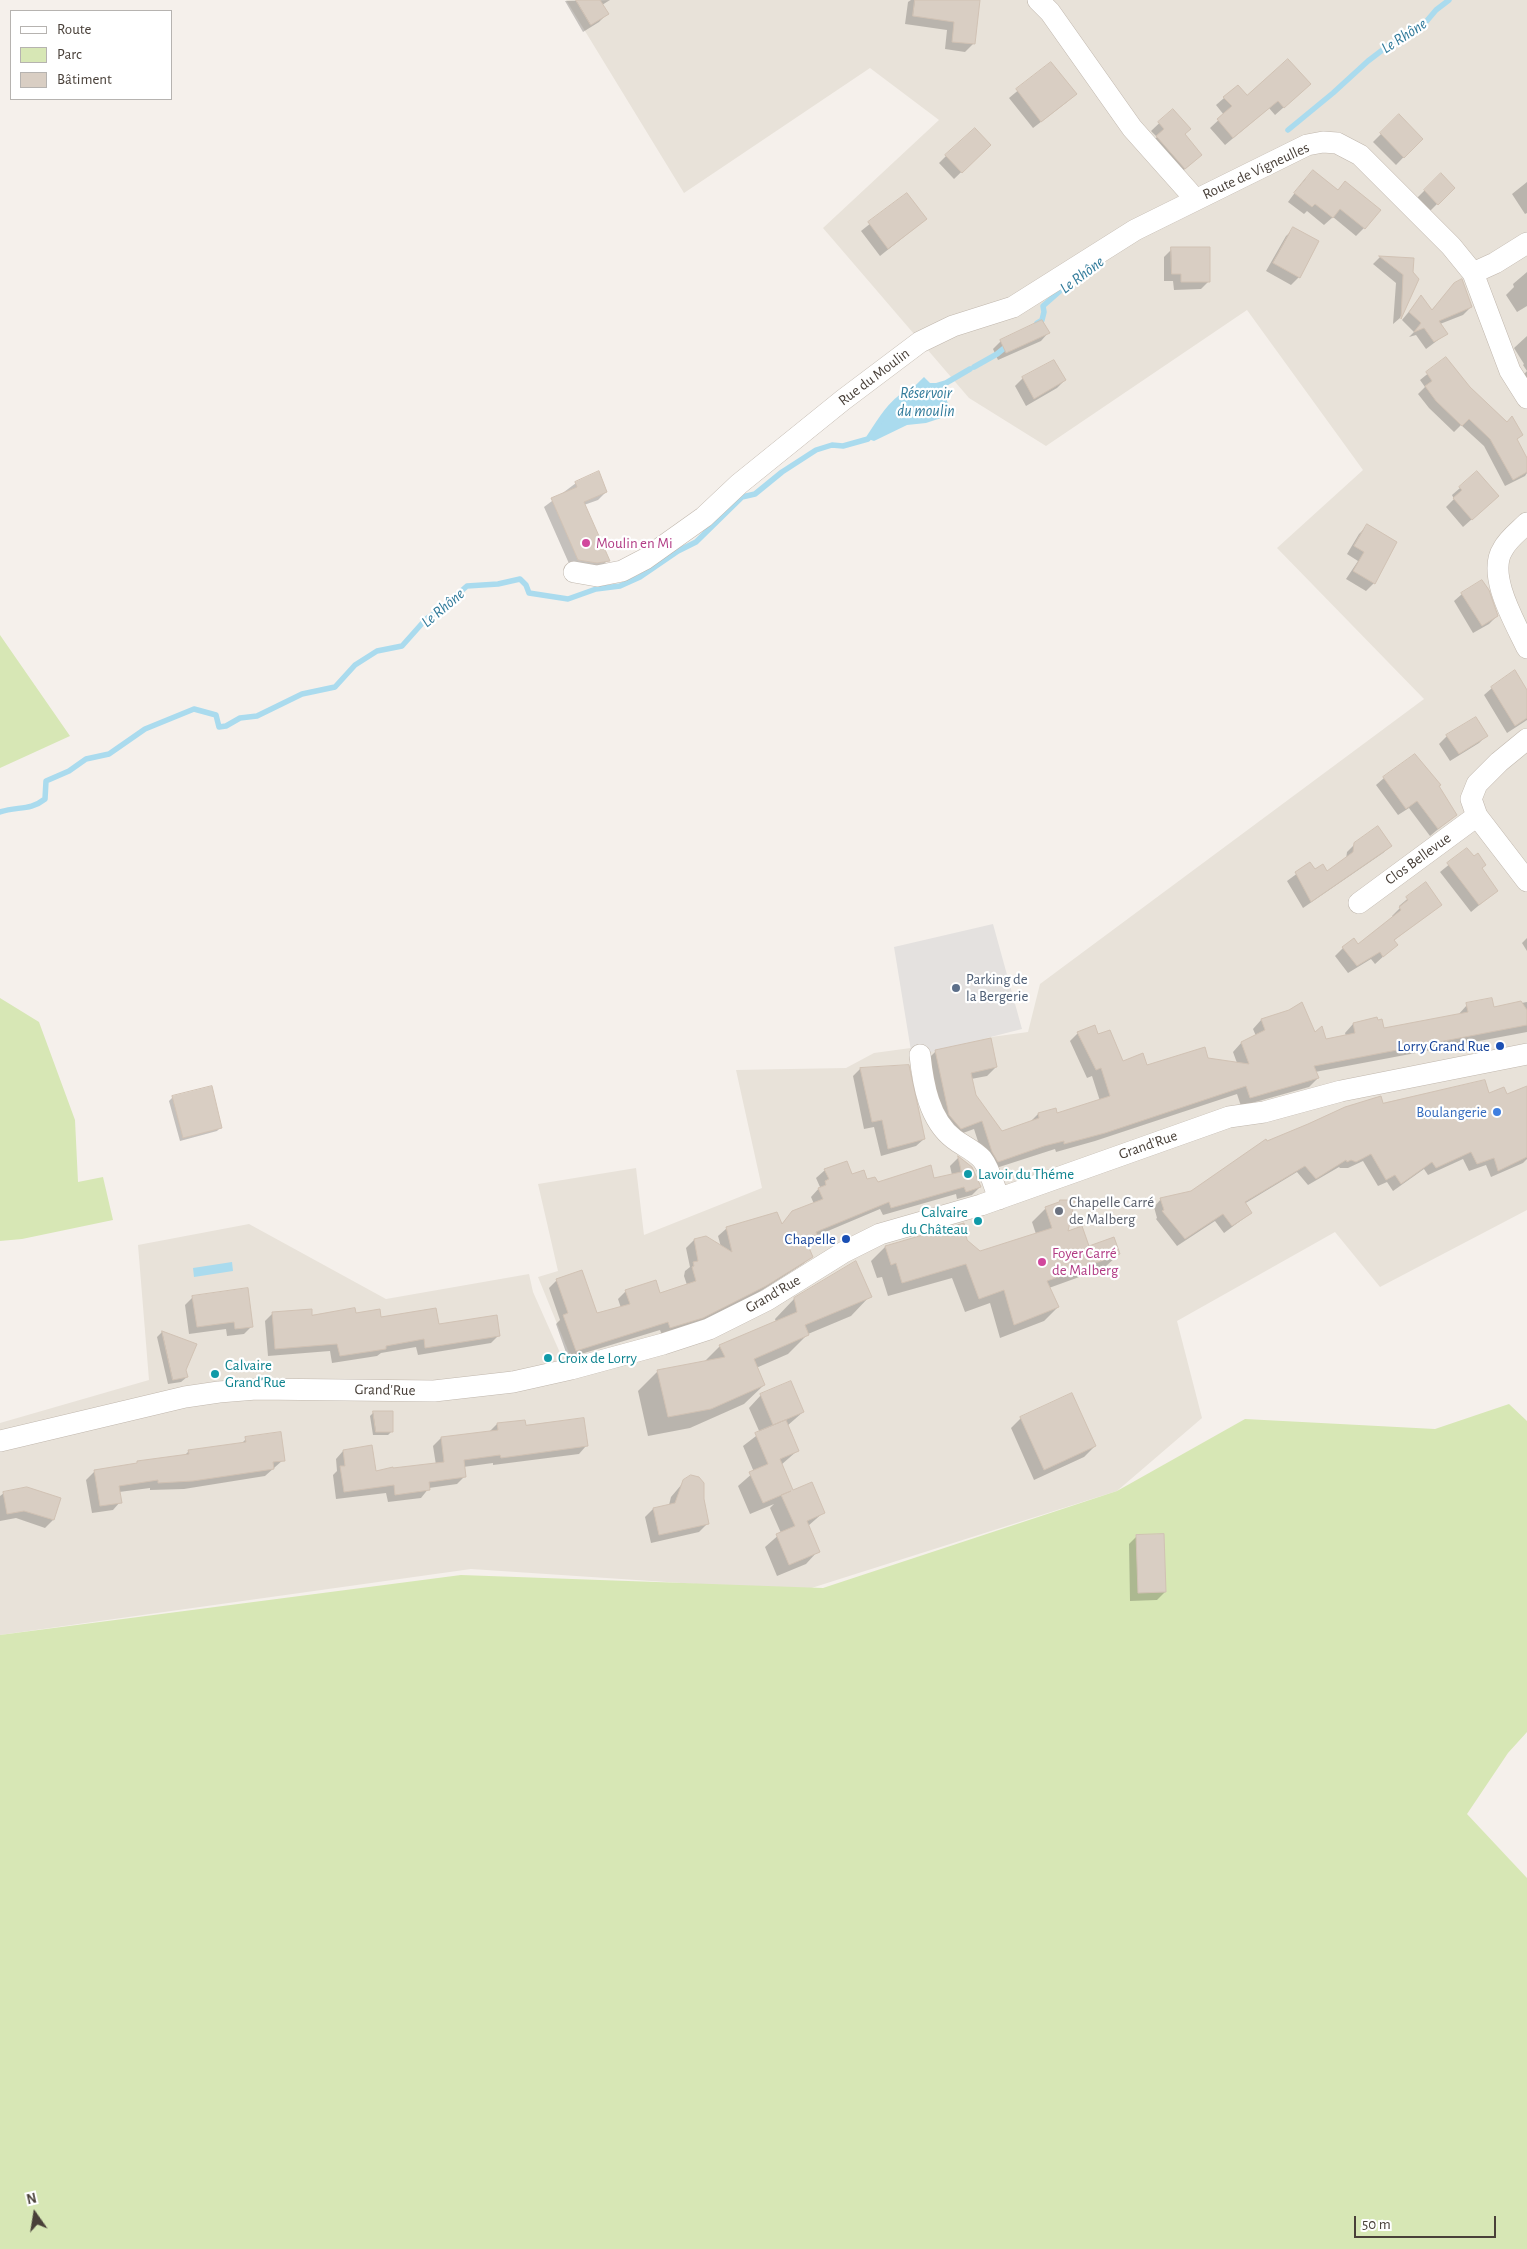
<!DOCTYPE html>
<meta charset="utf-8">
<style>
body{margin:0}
#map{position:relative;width:1527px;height:2249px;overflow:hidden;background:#f5f0eb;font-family:"Alegreya Sans",sans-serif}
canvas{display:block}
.legend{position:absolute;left:10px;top:10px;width:162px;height:90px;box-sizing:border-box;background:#fff;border:1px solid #b6b3b0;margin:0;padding:6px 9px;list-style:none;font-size:15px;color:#494039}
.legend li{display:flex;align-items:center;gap:10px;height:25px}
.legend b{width:25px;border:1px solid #b6b3b0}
.north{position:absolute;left:10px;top:2189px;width:50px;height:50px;-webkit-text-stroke:4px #fff;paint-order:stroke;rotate:347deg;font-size:14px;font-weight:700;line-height:20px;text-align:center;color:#494039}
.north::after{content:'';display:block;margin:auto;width:18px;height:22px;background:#494039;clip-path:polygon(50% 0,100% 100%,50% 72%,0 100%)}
.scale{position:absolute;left:1354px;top:2216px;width:142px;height:22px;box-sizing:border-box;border:2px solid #494039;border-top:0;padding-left:6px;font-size:15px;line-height:18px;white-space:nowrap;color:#494039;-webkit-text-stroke:4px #fff;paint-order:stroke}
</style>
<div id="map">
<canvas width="1527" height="2249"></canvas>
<ul class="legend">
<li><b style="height:6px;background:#fff"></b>Route</li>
<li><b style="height:14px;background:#d7e7b5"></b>Parc</li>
<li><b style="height:14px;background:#d9cec3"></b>Bâtiment</li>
</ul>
<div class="north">N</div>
<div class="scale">50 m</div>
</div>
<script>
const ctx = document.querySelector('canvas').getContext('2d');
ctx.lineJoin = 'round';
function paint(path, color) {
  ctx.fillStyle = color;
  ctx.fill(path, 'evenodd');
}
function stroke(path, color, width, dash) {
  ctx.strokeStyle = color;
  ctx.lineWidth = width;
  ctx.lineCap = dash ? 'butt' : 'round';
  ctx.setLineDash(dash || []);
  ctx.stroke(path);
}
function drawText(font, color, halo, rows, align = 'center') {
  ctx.font = font + ' "Alegreya Sans",sans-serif';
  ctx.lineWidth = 4.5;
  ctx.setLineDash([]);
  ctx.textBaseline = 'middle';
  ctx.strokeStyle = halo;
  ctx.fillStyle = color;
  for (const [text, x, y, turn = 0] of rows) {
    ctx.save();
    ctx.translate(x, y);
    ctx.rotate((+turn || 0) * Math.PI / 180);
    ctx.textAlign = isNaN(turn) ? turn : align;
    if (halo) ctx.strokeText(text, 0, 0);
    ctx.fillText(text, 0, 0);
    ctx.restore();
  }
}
paint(new Path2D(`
 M566,0H1527V1210L1380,1287L1335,1232L1177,1321L1202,1418L1117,1491L802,1591L471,1569L0,1635V1423L149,1380L138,1245L249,1224L386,1299L529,1274L533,1292L561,1355L569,1353L538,1277L558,1271L538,1184L636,1168L644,1235L762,1188L736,1070L846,1068L874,1053L1028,1032L1040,984L1424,699L1277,548L1363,470L1247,310L1046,446L969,398L823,228L939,120L870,68L684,193Z`), '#e8e2d9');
paint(new Path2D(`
 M0,635L70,736L0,768Z
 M0,998L39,1022L75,1120L78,1182L103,1177L113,1220L22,1239L0,1241Z
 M1509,1404L1527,1421V1732L1508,1753L1467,1814L1527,1878V2249H0V1635L461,1575L823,1588L1117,1491L1245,1419L1435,1429Z`), '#d7e7b5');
paint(new Path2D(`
 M993,924L1022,1029L912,1057L894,947Z`), '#e4e1df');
paint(new Path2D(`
 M924,377L930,383H941L949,407L947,416L926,423L907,425L874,441L868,439L883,417Z
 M232,1262L233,1271L194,1277L193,1268Z`), '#aadbee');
paint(new Path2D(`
 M610,0L602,5L607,14L599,22L583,32L565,1Z
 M911,0H979L973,44L965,52L945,49L947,30L905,24L908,2Z
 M1051,63L1067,102L1033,128L1009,98Z
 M1301,92L1275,115L1269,108L1225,145L1210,128L1224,115L1216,105L1224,98Z
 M1172,111L1193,162L1177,176L1149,145L1157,137L1151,131Z
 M1399,116L1421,139L1396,165L1373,142Z
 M982,152L954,179L939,163L946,156Z
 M1440,175L1453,188L1430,211L1417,198Z
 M1305,179L1337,191L1345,183L1364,228L1356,236L1333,217L1324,225L1307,211L1304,214L1288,202Z
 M1527,182V213L1525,214L1512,194Z
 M906,195L926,219L880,256L861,231Z
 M1294,229L1299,277L1291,285L1266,271L1286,236Z
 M1172,249L1209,281L1201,289L1174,290L1173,281H1164V257Z
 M1380,257L1413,260L1412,272L1418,279L1400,318L1393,324L1396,283L1373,264Z
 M1527,272V306L1517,312L1506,295L1514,287L1513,284Z
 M1455,284L1471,307L1463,315L1440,324L1446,334L1426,349L1416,335L1409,337L1414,332L1402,320L1421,297L1431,311Z
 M1048,333L1041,341L998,360L993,349L1001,341Z
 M1527,336V394L1518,380L1527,371L1523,365L1524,364L1514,348Z
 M1446,359L1469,388L1521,435L1516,440L1527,460V473L1525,476L1505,486L1484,446L1461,425L1454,432L1429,408L1418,394L1425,387L1420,380Z
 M1054,361L1065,380L1057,388L1026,406L1015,386L1023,378Z
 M576,483L606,492L598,500L584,505L608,560L600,568H571L544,507Z
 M1460,488L1490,503L1463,527L1446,507L1454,499L1452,495Z
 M1367,526L1374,583L1366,591L1346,579L1358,561L1347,554L1359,534Z
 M1462,594L1497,616L1489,624L1473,633L1454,601Z
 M1492,688L1527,692V720L1507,733L1484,695Z
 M1447,736H1486L1479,743L1450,761L1439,744Z
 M1384,778L1438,786L1455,815L1430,836L1409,808L1398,815L1376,785Z
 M1355,844L1391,846L1383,853L1303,908L1287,881L1310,864L1315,871L1327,873L1346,859L1347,852Z
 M1467,850L1496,891L1471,912L1440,872Z
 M1425,884L1440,905L1393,941L1396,945L1375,964L1371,959L1348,973L1335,956L1343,948L1358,945L1393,917L1392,916L1400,908L1399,906Z
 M1527,938V951L1522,943Z
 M1527,1002V1032L1315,1072L1318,1078L1309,1087L1241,1106L1237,1094L1095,1141L1056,1152L1055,1149L990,1170L984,1160L974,1129L952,1137L941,1124L927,1060L936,1051L996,1067L987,1076L971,1079L974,1096L1001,1132L1029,1123L1038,1114L1057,1115L1100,1101L1092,1076L1087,1078L1070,1041L1078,1033L1097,1036L1122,1063L1147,1067L1207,1059L1237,1063L1233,1052L1241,1043L1256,1036L1253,1029L1261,1020L1289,1011L1325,1041L1346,1036L1345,1033L1353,1024L1383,1029L1458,1015L1467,1005L1493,1008Z
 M908,1066L924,1139L916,1146L881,1156L874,1127L864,1129L853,1076L860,1069Z
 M1527,1088V1159L1523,1163L1491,1177L1486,1165L1469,1171L1463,1159L1428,1175L1424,1169L1393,1191L1387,1182L1378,1186L1363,1161L1348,1168H1340L1339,1167L1308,1185L1297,1172L1244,1204L1251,1213L1224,1233L1215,1221L1177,1246L1156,1219L1157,1218L1154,1207L1161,1199L1192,1192L1267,1142L1382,1104L1489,1095H1506Z
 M173,1097L221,1127L217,1131L180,1141L169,1101Z
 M958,1158L970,1166L980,1187L972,1195L957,1199L956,1194L883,1215L880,1209L816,1236L807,1245L812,1256L803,1264L756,1294L694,1325L662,1335L660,1330L568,1358L556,1324L560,1320L549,1288L557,1280L596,1315L621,1308L618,1299L626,1291L659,1294L687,1285L684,1276L685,1271L690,1267L686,1248L694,1240L721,1247L718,1236L727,1228L781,1225L793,1212L814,1204L811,1197L820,1187L816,1178L825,1170L846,1163L851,1176L877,1184L933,1180L952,1175L950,1166Z
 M1046,1208L1066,1233L1089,1248L1119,1254L1104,1268L1049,1288L1058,1307L1044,1321L1000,1338L990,1303L965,1312L952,1278L888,1296L882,1277L877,1278L871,1261L885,1247L963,1225L966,1241L979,1252L1036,1234L1032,1222Z
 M870,1296L851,1316L808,1334L788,1354L756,1368L764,1385L744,1404L690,1428L648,1436L638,1391L658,1371L703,1363L720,1346L776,1322L775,1319L794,1299Z
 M193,1297L252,1326L244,1334L227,1336L226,1329L189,1334L185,1305Z
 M273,1313L311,1317L355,1315L499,1335L491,1343L418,1355L416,1347L381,1353L377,1356L332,1363L330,1351L268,1356L265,1321Z
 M162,1332L195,1345L185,1370L187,1377L181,1382L168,1384L157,1337Z
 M761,1395L803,1412L787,1426L797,1451L781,1465L792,1492L824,1512L808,1526L818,1551L806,1564L777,1576L765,1547L781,1533L770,1508L774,1504L750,1514L738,1486L754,1472L743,1446L760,1433L749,1408Z
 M374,1412L391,1432L388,1435H373L370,1416Z
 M1021,1418L1095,1446L1084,1457L1034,1480L1011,1428Z
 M497,1424L525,1427L586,1446L579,1454L493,1465V1463L463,1467L465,1476L457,1484L429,1488L421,1498L388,1502L386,1493L336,1499L333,1475L337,1471L336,1459L343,1451L375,1472L436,1465L433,1446L441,1438L489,1432Z
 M246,1439L283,1460L265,1476L184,1489L150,1490V1488L119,1492L120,1502L113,1510L92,1513L86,1480L94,1472L185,1455L189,1451L241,1444Z
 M687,1478H698L704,1488L702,1499L707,1524L699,1532L651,1543L645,1517L653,1509L669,1505L671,1497Z
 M4,1493L60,1499L53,1520L45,1528L16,1518L0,1521V1496Z
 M1137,1536L1165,1592L1157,1600L1130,1601L1129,1544Z`), '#0003');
stroke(new Path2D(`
 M1288,130L1333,93L1368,61L1389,45L1413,31L1420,29L1436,10L1449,0
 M1037,323L1042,320L1044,312L1043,306L1068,284
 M974,367L997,354L1008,345
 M936,386L946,383L970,369
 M0,812C17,806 30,811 45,799L46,781L69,771L86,759L109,754L145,729L194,709L216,715L219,727L226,726L240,718L257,716L302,694L335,687L355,665L377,651L402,646L426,619L441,609L467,586L498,584L520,579L526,585L529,593L568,599L596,589L620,586L640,577L678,551L696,542L742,497L755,494L782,472L816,450L832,445L843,446L868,439C879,423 893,397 912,392`), '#aadbee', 5.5);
const building = new Path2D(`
 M576,0H600L609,14L591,25Z
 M915,0H980L975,44L952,42L954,22L913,16Z
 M1288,59L1311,84L1284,108L1278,101L1233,138L1217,119L1232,106L1223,97L1238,85L1247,95Z
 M1051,62L1077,94L1041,122L1016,89Z
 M1173,109L1191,129L1185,134L1202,155L1185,169L1156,136L1164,129L1158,122Z
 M1399,114L1423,139L1404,158L1380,133Z
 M975,128L991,145L962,173L945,155Z
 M1313,170L1338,190L1345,181L1381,210L1365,229L1340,209L1333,218L1315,204L1312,207L1294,193Z
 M1441,173L1455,188L1438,205L1424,190Z
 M907,193L927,219L888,249L868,222Z
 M1293,227L1319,241L1300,278L1273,263Z
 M1171,247H1210V282H1181V274H1172Z
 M1379,256L1414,258L1413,272L1419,279L1401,319L1403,275Z
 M1462,279L1472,307L1439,321L1448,334L1434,342L1424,328L1414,332L1421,323L1409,312L1421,295L1432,310L1454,283Z
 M1042,320L1050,333L1006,353L1000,340Z
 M1446,357L1470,387L1507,422L1512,416L1523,435L1517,439L1527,458V472L1513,480L1490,439L1469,419L1462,426L1436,401L1425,386L1432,381L1426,372Z
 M1054,360L1066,380L1034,399L1022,377Z
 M599,471L607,492L584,502L610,561L597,563L578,560L551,498L577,487L575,482Z
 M1477,471L1499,496L1472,520L1453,498L1462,490L1459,487Z
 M1367,524L1397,542L1375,584L1353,571L1364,552L1354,546Z
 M1482,580L1489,590L1498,616L1482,626L1461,593Z
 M1515,670L1527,690V718L1515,726L1491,687Z
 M1476,717L1488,736L1459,754L1446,735Z
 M1415,754L1441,785L1439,786L1457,815L1438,829L1417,801L1406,809L1383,777Z
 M1378,826L1392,846L1311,902L1295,872L1310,862L1315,869L1323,864L1327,871L1353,852L1354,843Z
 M1467,848L1474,856L1478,853L1486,865L1482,868L1498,891L1479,905L1447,863Z
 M1426,882L1442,905L1394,940L1398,945L1383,957L1380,952L1357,966L1342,947L1354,938L1358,944L1401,910L1399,907L1408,900L1406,897Z
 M1492,998L1494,1007L1521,1001L1527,1010V1025L1314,1066L1319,1078L1250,1098L1246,1086L1105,1133L1064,1144V1141L1044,1146L998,1162L992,1152L982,1121L961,1129L949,1115L935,1050L991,1038L997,1067L971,1073L976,1095L1002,1131L1039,1118L1038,1113L1056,1108L1057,1113L1110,1096L1101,1068L1096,1070L1077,1032L1095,1025L1098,1034L1110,1030L1123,1061L1143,1053L1147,1065L1205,1047L1208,1058L1249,1064L1241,1042L1265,1030L1261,1019L1289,1010L1302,1002L1315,1032L1322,1026L1326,1039L1355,1033L1353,1023L1377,1017L1378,1020L1382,1019L1384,1028L1468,1012L1466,1003Z
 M909,1065L925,1139L888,1149L882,1120L872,1122L860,1068Z
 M1485,1080L1489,1093L1504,1087L1507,1094L1527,1086V1157L1498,1171L1494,1158L1477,1164L1471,1152L1436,1168L1432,1162L1401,1184L1395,1175L1386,1180L1371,1154L1356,1162L1351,1160L1347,1162L1346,1160L1316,1179L1305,1166L1245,1202L1252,1213L1232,1226L1223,1214L1185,1239L1162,1211L1164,1210L1160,1198L1191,1191L1266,1139L1267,1141L1308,1124L1345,1107L1381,1096L1383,1103Z
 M212,1086L222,1128L183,1138L172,1096Z
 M958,1156L972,1167L981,1187L966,1192L964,1187L891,1208L889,1202L816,1232L818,1237L806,1241L813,1257L766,1286L703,1318L670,1328L668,1322L576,1351L563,1315L568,1313L556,1279L582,1270L597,1313L630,1304L625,1290L656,1280L660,1293L696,1281L692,1267L694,1266L693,1262L698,1261L694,1239L706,1236L732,1252L726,1227L777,1212L782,1224L792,1211L823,1199L818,1188L826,1185L825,1181L829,1179L824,1169L847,1161L852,1174L864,1170L867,1179L875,1177L878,1182L931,1165L934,1178L961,1172Z
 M1060,1200H1075L1068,1231L1082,1226L1089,1246L1114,1237L1120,1254L1047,1281L1059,1307L1014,1325L1004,1290L979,1299L966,1264L902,1283L896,1263L891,1265L885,1246L964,1223L967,1240L980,1251L1052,1228L1045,1207L1059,1202Z
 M856,1261L872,1297L805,1325L809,1335L754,1359L765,1385L711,1409L668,1417L657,1370L725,1357L719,1345L797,1312L794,1298Z
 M248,1288L253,1327L235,1329L234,1322L197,1327L192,1296Z
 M355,1308L356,1313L380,1309L381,1317L436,1308L439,1324L497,1315L500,1336L425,1348L424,1339L386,1346V1349L340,1356L337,1344L275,1349L272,1312L312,1309V1315Z
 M162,1331L197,1344L186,1370L188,1377L173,1380Z
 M791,1381L804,1412L773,1425L760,1394Z
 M1072,1393L1096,1446L1044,1470L1020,1417Z
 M373,1411H393V1432H376Z
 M584,1418L588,1446L501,1458L500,1455L464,1460L466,1477L429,1482L430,1490L395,1495L394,1485L344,1492L340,1466H345L343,1450L372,1445L376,1471L393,1467V1468L444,1462L441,1437L498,1430L497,1423L525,1420L526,1425Z
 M786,1420L799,1451L780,1459L793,1490L812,1482L825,1513L807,1521L820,1552L789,1565L776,1534L795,1526L781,1495L791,1491L763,1503L749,1472L768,1464L755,1433Z
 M281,1432L285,1461L273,1462L274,1469L193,1481L158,1483V1480L119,1486L122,1503L100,1506L94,1470L137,1463V1461L189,1454L188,1450L246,1442L245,1437Z
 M691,1475L699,1477L704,1483V1499L709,1524L659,1535L653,1508L675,1503L683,1480Z
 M27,1487L61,1498L54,1520L24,1511L7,1514L3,1492Z
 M1164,1534L1166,1592L1138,1593L1136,1535Z`);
paint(building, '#d9cec3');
stroke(building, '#d1c2b4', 1);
const minor = new Path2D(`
 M1038,0L1050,12L1132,128L1189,192L1193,200
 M1473,273L1495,263L1527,243
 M1527,523C1519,531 1508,539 1503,549C1486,575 1516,624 1527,648
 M574,572L597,576L622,571L645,559L704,517L739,484L843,400L920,342L953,326L1013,307L1135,230L1307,145L1323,142L1337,143L1360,155L1451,246L1473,273L1510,371L1527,398
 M1527,739L1499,762L1477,784L1471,799L1477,816L1527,881
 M1359,903L1477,816
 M920,1055C923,1084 929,1120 954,1139C963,1146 974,1150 982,1159C990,1169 994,1186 999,1199
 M0,1441L185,1397L219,1392L256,1389L434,1391L513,1382L571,1369L663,1344L709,1329L767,1300L844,1252L880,1234L981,1205L1229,1117L1264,1112L1341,1091L1527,1054`);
stroke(minor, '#c0b7ad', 22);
stroke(minor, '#fff', 21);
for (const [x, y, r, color] of [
 [586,543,5,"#d1479c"],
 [956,988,5,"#5c6f8a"],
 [1500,1046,5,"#1a4fb4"],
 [1497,1112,5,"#3f7fe0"],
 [968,1174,5,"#0f9aa8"],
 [1059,1211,5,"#6b7280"],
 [978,1221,5,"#0f9aa8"],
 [846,1239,5,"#1a4fb4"],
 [1042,1262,5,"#d1479c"],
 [548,1358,5,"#0f9aa8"],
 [215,1374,5,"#0f9aa8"]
]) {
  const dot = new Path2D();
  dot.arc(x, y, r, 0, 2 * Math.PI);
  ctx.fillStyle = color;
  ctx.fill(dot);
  stroke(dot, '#fff', 2);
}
drawText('15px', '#494039', '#fff', [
 ["Route de Vigneulles",1256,171,-25],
 ["Rue du Moulin",874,377,-37],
 ["Clos Bellevue",1418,859,-36],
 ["Grand'Rue",1148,1145,-19],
 ["Grand'Rue",773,1294,-30],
 ["Grand'Rue",385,1390,1]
]);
drawText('15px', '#b23c85', '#fff', [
 ["Moulin en Mi",596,543],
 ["Foyer Carré",1052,1253],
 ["de Malberg",1052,1270]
], 'left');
drawText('15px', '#4e5e75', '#fff', [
 ["Parking de",966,979],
 ["la Bergerie",966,996]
], 'left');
drawText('15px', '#164399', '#fff', [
 ["Lorry Grand Rue",1490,1046],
 ["Chapelle",836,1239]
], 'right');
drawText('15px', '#366cbe', '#fff', [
 ["Boulangerie",1487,1112]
], 'right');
drawText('15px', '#0d838f', '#fff', [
 ["Lavoir du Théme",978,1174],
 ["Calvaire",968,1212,"right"],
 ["du Château",968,1229,"right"],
 ["Croix de Lorry",558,1358],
 ["Calvaire",225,1365],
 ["Grand'Rue",225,1382]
], 'left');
drawText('15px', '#5b616d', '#fff', [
 ["Chapelle Carré",1069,1202],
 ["de Malberg",1069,1219]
], 'left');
drawText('italic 16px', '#307a9a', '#fff', [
 ["Le Rhône",1404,36,-33],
 ["Le Rhône",1082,275,-37],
 ["Réservoir",926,393],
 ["du moulin",926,411],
 ["Le Rhône",443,608,-40]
]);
</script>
